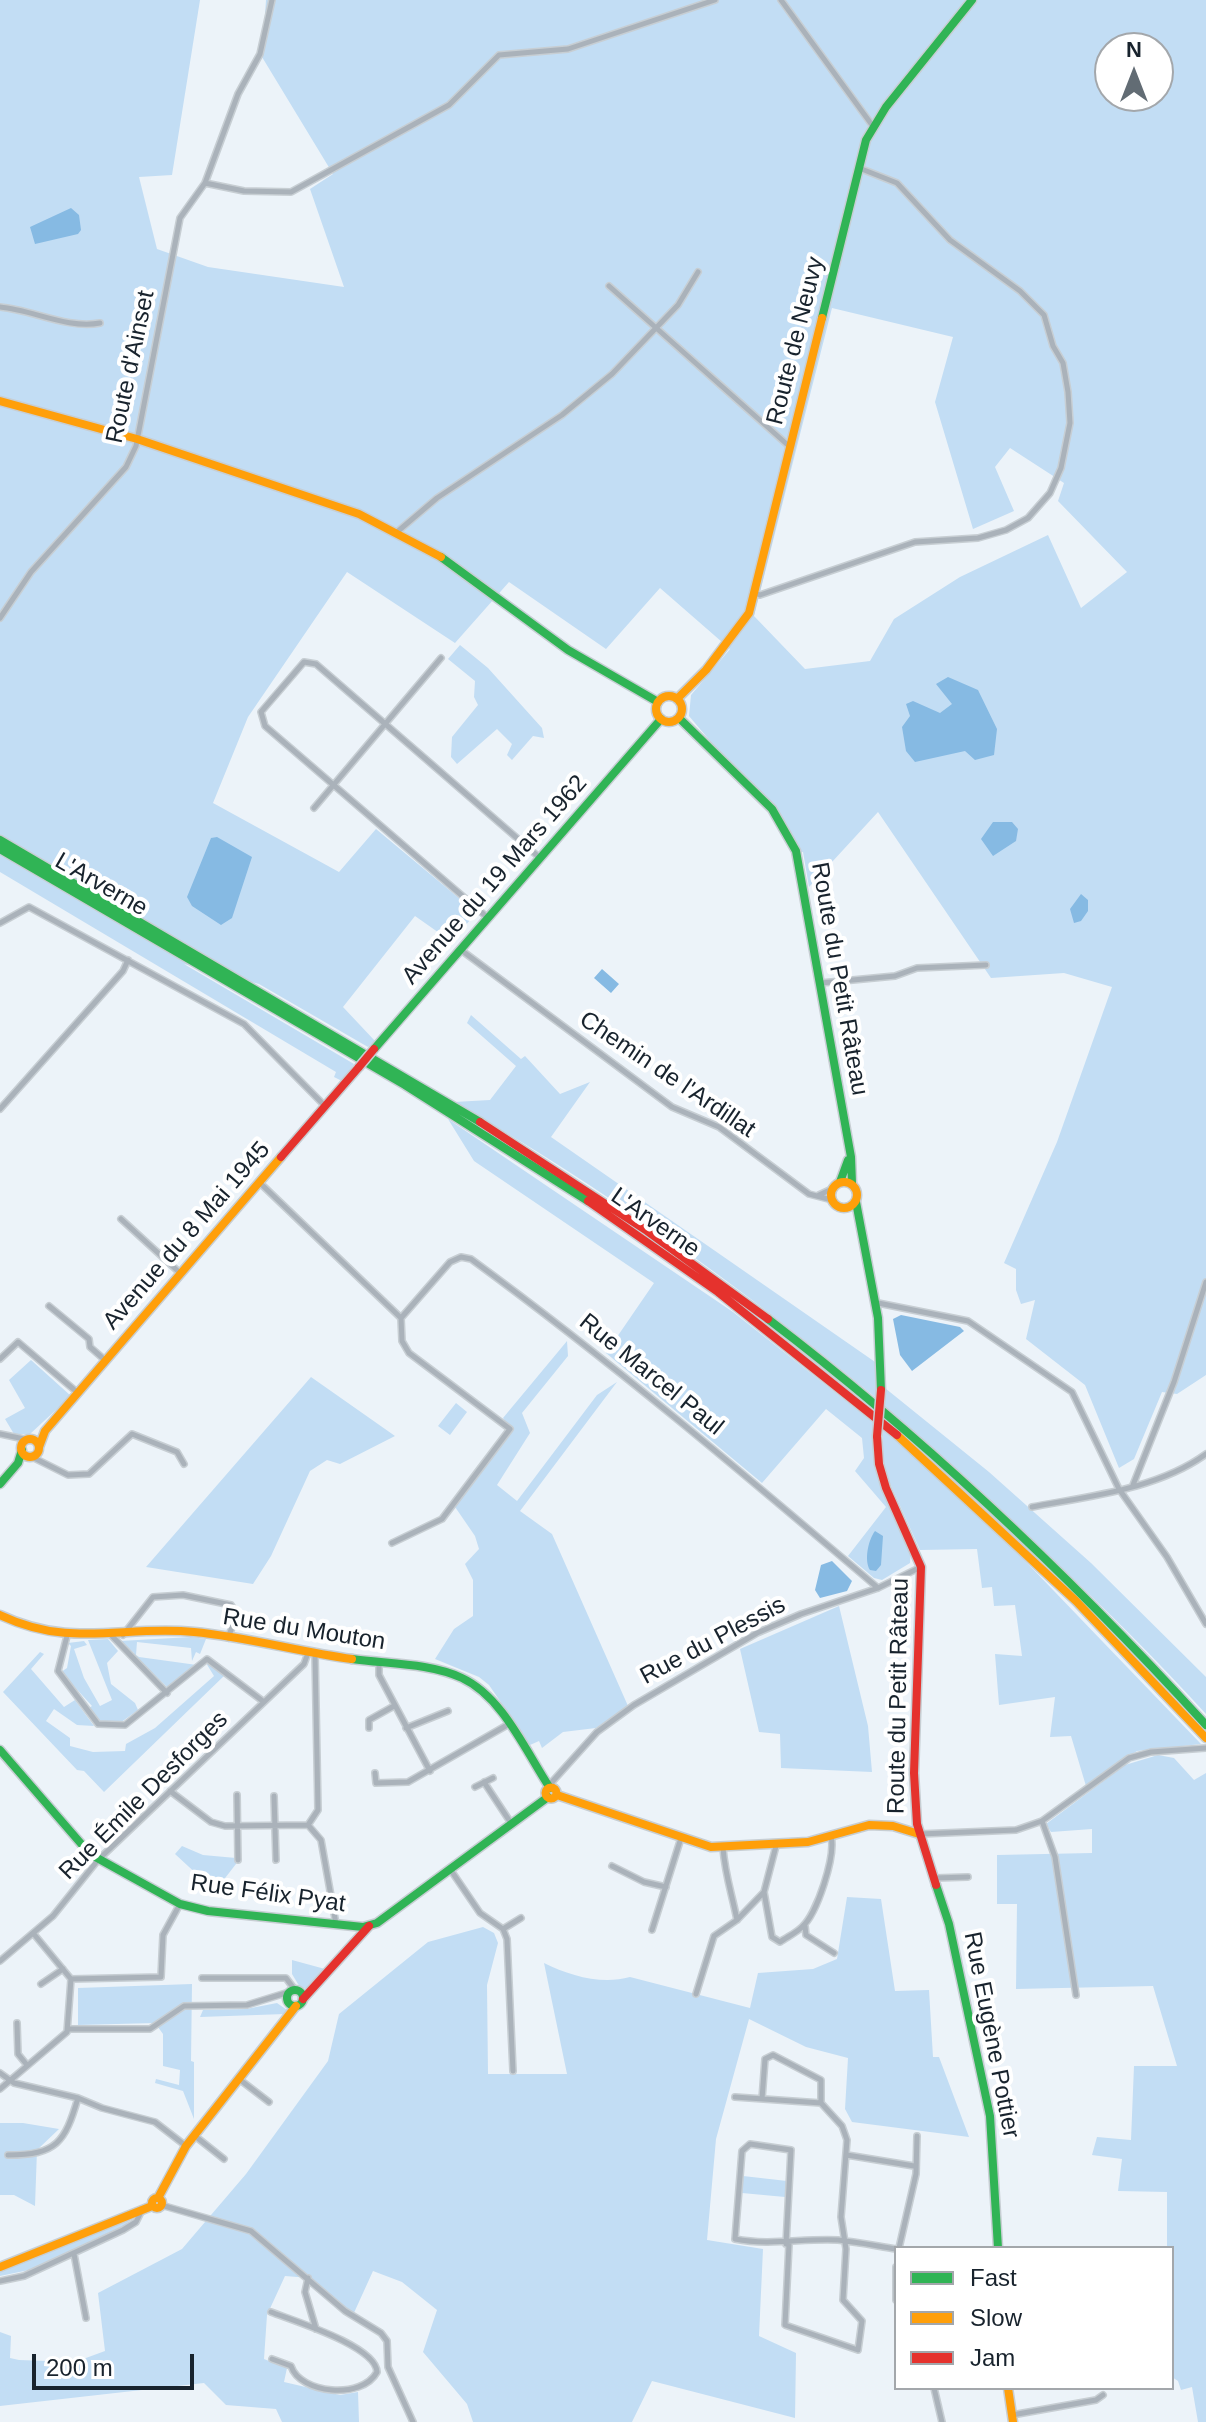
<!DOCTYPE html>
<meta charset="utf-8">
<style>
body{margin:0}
#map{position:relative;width:1206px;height:2422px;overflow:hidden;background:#ecf3f9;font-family:Helvetica,sans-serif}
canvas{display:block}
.legend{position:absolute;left:894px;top:2246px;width:280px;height:144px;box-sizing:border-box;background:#fff;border:2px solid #a3a7ab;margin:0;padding:10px 14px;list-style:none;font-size:24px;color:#18232d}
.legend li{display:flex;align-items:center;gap:16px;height:40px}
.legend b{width:40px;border:2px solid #a3a7ab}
.north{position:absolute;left:1094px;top:32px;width:80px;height:80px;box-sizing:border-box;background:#fff;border:2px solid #a3a7ab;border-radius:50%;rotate:0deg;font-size:22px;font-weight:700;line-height:32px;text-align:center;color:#18232d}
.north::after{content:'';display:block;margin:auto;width:28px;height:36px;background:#626c74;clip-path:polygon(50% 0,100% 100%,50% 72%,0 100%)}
.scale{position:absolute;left:32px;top:2354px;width:162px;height:36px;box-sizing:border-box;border:4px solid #18232d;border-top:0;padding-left:10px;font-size:24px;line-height:28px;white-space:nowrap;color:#18232d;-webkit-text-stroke:6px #fff;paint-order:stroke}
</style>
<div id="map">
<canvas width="1206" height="2422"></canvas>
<ul class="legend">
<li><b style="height:10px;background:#30b455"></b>Fast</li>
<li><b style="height:10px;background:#ff9f0a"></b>Slow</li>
<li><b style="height:10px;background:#e5322d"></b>Jam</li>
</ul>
<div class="north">N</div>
<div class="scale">200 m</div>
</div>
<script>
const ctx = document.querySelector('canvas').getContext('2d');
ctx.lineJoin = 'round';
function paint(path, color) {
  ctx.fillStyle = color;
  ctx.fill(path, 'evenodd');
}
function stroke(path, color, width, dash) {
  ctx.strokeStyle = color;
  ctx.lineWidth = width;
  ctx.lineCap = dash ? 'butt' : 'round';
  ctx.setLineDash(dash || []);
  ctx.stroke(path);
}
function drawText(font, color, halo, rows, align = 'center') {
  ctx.font = font + ' Helvetica,sans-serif';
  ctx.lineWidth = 8;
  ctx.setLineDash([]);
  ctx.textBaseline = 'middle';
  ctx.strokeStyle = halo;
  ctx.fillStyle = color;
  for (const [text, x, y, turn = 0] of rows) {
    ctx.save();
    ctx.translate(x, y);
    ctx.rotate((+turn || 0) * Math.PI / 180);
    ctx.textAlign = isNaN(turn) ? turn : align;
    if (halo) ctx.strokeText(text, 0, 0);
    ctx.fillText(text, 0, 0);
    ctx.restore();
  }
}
paint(new Path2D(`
 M0,0H200L172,175L139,177L157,249L208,267L344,287L310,189L333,174L262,57L266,0H1206V1375L1177,1394L1162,1392L1134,1459L1119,1468L1085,1385L1026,1339L1035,1300L1021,1304L1016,1290V1269L1004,1263L1057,1142L1112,987L1064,973L991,978L878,812L809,887L803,852L797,853L769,811L689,716L691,695L730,649L660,588L606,649L509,582L455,643L347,572L248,717L213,803L339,872L376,829L472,909L470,920L452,942L415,916L343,1007L375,1041L368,1047L259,984L184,964L354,1064L342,1081L334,1077L336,1072L0,872ZM1110,48H1158V96H1110ZM832,308L953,337L935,402L973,529L1014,511L995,467L1010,448L1064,483L1058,501L1127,572L1081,608L1048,535L960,577L894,619L870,661L805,669L754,616Z
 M460,645L488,668L542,728L544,738L533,736L512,760L507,755L512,744L497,729L457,764L451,757L452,737L478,705L474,697L475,681L448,659Z
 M471,1015L521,1059L525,1056L560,1094L590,1082L551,1137L878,1364L876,1398C743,1288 604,1188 454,1102L490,1100L516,1066L467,1023Z
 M448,1119L733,1312L874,1423C872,1478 888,1502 911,1550L910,1563L882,1580L874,1578L848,1556L886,1507L855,1471L864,1458L862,1438L826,1409L762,1483L606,1353L654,1283L474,1161Z
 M567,1341L568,1356L522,1413L530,1433L497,1485L517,1501L597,1395L617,1382L520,1511L552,1534L628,1706L596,1728L563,1732L542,1748L539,1741L530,1745L489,1685L479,1677L435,1659L454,1629L473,1616V1580L465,1564L479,1549L475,1536L453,1504L510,1429L503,1418Z
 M31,1360L71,1396L30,1434H14L5,1419L25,1408L9,1380Z
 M311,1377L395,1436L340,1464L327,1460L310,1471L271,1556L253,1584L146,1567Z
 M885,1388L989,1472L1091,1563L1206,1677V1714C1106,1604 996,1506 884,1408Z
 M456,1403L467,1412L450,1435L438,1426Z
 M883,1429L1005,1540L1201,1744L1137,1751L1086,1786L1071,1736L1050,1737L1055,1697L999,1705L995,1654L1022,1656L1015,1605L994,1606L992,1587L982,1588L977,1549L920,1550L882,1466Z
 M839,1606L868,1726L872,1772L781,1768L780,1734L759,1732L740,1649Z
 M191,1637L206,1639L200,1654L196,1652L192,1661L191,1648L137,1642L136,1655L139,1657L197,1665L168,1688L141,1662L138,1664L131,1657L134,1653L120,1641Z
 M108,1639L118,1651L107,1663L111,1684L135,1703L138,1710L120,1723L99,1721L89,1708L92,1706L61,1672L67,1668L71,1646L68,1643L84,1641L87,1645L74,1649L84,1678L100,1706L112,1700L88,1640Z
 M40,1652L44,1654L31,1669L64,1707L75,1700L94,1726L77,1725L54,1709L46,1721L70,1738V1746L93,1752L125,1751L126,1744L155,1728L214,1676L206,1663L225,1675L104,1792L84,1771L77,1770L3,1692Z
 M1158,1755L1174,1758L1194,1780L1206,1773V2422H1198L1192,2387L1181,2390L1178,2381L1172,2377V2248H1167V2192L1118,2191L1122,2159L1092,2155L1097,2137L1131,2140L1134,2066H1177L1153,1986L1016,1989L1017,1904H997V1855L1092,1853V1829L1051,1832L1046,1824L1125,1765Z
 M182,1846L203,1855L236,1858V1864L215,1891L175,1854Z
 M847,1897L881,1899L895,1991L929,1990L933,2057H939L969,2137L852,2122L845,2109L848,2058L806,2047L749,2019L716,2139L707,2240L763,2249L759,2336L796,2353L795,2418L652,2381L632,2422H473L467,2404L423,2352L437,2310L402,2282L373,2271L353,2315L310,2278L285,2276L267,2315L264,2359L287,2368L284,2382L340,2395L358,2392L359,2422H282L276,2409L226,2405L204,2383L0,2406V2332L11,2336L10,2358L19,2360L75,2362L105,2351L98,2293L182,2249L246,2174L328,2061L339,2014L428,1942L483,1927L494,1933L498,1943L487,1985L488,2074H567L544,1963C570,1976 602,1985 630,1977L750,2008L758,1973L813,1969L837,1959Z
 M292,1960L325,1969L310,1987L301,1989L292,1974Z
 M192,1984L191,2061L194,2062V2119L183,2091L155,2083L156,2079L179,2085L180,2070L163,2066V2034L155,2023L78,2025V1988Z
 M277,2003L287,2010L285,2014L200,2017L203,2010L246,2009Z
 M0,2123H23L59,2129L37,2150L35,2206L14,2195H0Z
 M743,2176L787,2181L785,2197L742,2193Z
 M134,2217L125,2225L29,2270L0,2276V2271Z`), '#c2ddf4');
paint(new Path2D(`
 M71,208L79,215L81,230L78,234L35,244L30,227Z
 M948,677L978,690L997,729L994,755L975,760L965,751L915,762L906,751L902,727L910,716L906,704L913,701L940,713L952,704L936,684Z
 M993,822H1012L1018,829L1016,841L993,856L981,839Z
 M217,837L252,857L232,918L221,925L192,906L187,897L211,838Z
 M1081,894L1088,900V911L1081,921L1074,923L1070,909Z
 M602,969L619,984L611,993L594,978Z
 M901,1315L960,1327L964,1331L912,1371L900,1355L893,1319Z
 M875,1531L883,1536L881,1565L876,1571L870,1570C864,1561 868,1540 875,1531Z
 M832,1561L852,1581L847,1591L820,1598L815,1590L821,1565Z`), '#86bae3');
const street = new Path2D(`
 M781,0L872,125
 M205,183L244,191L291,192L449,105L499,55L568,49L715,0
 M609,286L790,447
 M0,307C33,310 67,329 100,323
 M397,532L437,498L562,415L612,374L678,305L698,272
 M755,593L760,595L915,542L978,538L1006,530L1028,518L1050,493L1061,468L1070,423L1068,392L1063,363L1053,346L1044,315L1020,291L950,240L897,183L859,168
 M0,618L31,572L126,467L136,446L180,218L205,183L238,94L260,54L272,0
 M314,808L441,658
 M488,918L265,726L261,712L304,662L316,664L540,858
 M0,923L29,907L244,1024L325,1106
 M461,950L672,1107L719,1127L809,1194L832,1200
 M821,983L895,976L917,968L986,965
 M0,1109L123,971L128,960
 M260,1183L401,1318L402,1341L409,1353L510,1429L442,1519L392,1543
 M819,1195L832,1189
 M121,1219L180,1273
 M878,1303L968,1321L1072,1392L1119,1489L1167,1557L1206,1624
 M49,1306L89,1339L90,1347L106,1361
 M401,1318L450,1262L461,1257L471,1259C612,1362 745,1475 878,1588
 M0,1359L18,1342L78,1393
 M0,1434L29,1440
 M32,1457L68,1475L89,1474L132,1434L177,1452L184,1464
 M1133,1485L1174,1382L1206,1282
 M1032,1507C1090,1496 1158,1489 1206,1454
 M111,1635L167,1693
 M123,1635L153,1597L183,1595L231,1605L237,1614L228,1638
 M67,1636L58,1671L98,1724L125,1725L207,1659L264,1702
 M315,1654L318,1810L308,1825L321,1840L336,1924
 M379,1662V1675L430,1771
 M369,1728V1720L394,1706
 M406,1728L448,1711
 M375,1773L376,1783L408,1782L509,1724
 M484,1782L511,1823
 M475,1787L493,1778
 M552,1788V1782L597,1732L634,1705L757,1633L801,1614L878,1588L921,1567
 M170,1791L211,1822L225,1826L308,1825
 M237,1795L238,1860
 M274,1796L276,1860
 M1042,1821L1055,1857L1076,1995
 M920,1834L1016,1830L1042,1821L1129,1758L1151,1752L1206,1748
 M723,1848C725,1875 732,1894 737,1920
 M612,1866L644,1882L666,1887
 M450,1869L480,1913L503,1929L507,1939L513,2071
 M935,1878L968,1877
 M764,1892L772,1937L780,1942C787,1937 796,1933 802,1927C817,1914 836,1856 831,1836
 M805,1926L806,1935L834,1953
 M503,1929L521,1918
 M652,1930L681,1838
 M33,1933L71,1979
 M0,1961L53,1916L98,1860L304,1664L308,1653
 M202,1978H286L295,1990
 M71,1979L161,1977L163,1935L180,1904
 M41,1984L63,1969
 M696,1994L714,1936L737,1920L764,1892L776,1846
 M17,2023L18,2054L27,2065
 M68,2029H150L184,2006L247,2005L289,1992
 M0,2073L14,2083L78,2098L102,2108L155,2122L186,2146
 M239,2079L269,2102
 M0,2089L67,2032L71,1979
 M735,2097L821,2103
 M762,2099L765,2059L773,2055L821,2080V2103L842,2126L847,2140L841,2217L846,2249L843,2300L862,2321L858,2350L785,2325L789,2244
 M195,2136L224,2159
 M8,2155C57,2155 65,2142 78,2098
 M847,2155L914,2166
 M161,2205L251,2231L345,2311L381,2333L387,2341L388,2367L413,2422
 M786,2244L791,2150L750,2144L742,2151L735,2239C771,2246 803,2238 838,2240C858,2242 877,2246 896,2249
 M899,2248L916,2174L917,2136
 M74,2254L86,2318
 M896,2267V2300
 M308,2278L305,2292L316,2329
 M0,2281L24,2276L123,2230L136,2222L142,2210
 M271,2312C294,2321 376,2346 377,2372C362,2400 300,2394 291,2366L272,2359
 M934,2388L942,2422
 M1012,2415L1096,2400L1103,2395`);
const fast = new Path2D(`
 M822,318L866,140L886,107L972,0
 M441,557L568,650L658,702
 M679,718L772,809L796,851L851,1157L852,1183
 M0,840L480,1122
 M0,849L405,1085L588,1201
 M374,1049L661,719
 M840,1182L848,1160
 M856,1202L878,1318L881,1390
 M768,1319C927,1440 1071,1577 1206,1725
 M0,1484L18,1463L22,1450
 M352,1659C387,1664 430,1663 462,1678C503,1697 526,1752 550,1788
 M0,1750L90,1854L180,1904L208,1911L363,1927L377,1923L548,1797
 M936,1885L949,1924L990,2116L998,2248
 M287 1998a8 8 0 1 1 16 0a8 8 0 1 1-16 0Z`);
const slow = new Path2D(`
 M0,401L137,439L359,514L441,557
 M656 709a13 13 0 1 1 26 0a13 13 0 1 1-26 0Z
 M677,699L706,670L749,613L822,318
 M831 1195a13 13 0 1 1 26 0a13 13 0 1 1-26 0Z
 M897,1435L1076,1601L1206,1738
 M21 1448a9 9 0 1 1 18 0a9 9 0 1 1-18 0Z
 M39,1447L45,1431L281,1157
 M0,1615C72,1649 122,1625 194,1632C247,1637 300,1652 352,1659
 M545.5 1793a5.5 5.5 0 1 1 11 0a5.5 5.5 0 1 1-11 0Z
 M557,1795L711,1847L808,1842L869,1825L893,1826L919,1834
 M152 2203a5 5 0 1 1 10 0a5 5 0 1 1-10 0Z
 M158,2198L186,2146L296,2006
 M0,2267L152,2206
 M1008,2388L1013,2422`);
const jam = new Path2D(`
 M480,1122L647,1231L768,1319
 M281,1157L359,1067
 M588,1201L718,1292L897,1435
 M877,1436L879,1464L886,1488L921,1567L914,1773L917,1824L936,1885
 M303,1999L369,1926`);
stroke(street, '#c7ced3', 8);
stroke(fast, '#c7ced3', 11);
stroke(slow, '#c7ced3', 11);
stroke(jam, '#c7ced3', 11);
stroke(street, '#aab2ba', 5);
stroke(fast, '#30b455', 8);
stroke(slow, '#ff9f0a', 8);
stroke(jam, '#e5322d', 8);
const jamBridge = new Path2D(`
 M359,1067L374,1049
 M877,1436L881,1390`);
stroke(jamBridge, '#c7ced3', 11, []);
stroke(jamBridge, '#e5322d', 8);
drawText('24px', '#18232d', '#fff', [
 ["Route de Neuvy",796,341,-76],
 ["Route d'Ainset",131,367,-78],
 ["Avenue du 19 Mars 1962",495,880,-49],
 ["L'Arverne",101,885,30],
 ["Route du Petit Râteau",839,979,80],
 ["Chemin de l'Ardillat",667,1075,34],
 ["L'Arverne",655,1223,35],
 ["Avenue du 8 Mai 1945",187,1236,-49],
 ["Rue Marcel Paul",651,1375,39],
 ["Rue du Mouton",304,1630,9],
 ["Rue du Plessis",713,1641,-28],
 ["Route du Petit Râteau",899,1696,-89],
 ["Rue Émile Desforges",144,1796,-45],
 ["Rue Félix Pyat",268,1894,8],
 ["Rue Eugène Pottier",991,2035,79]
]);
</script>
